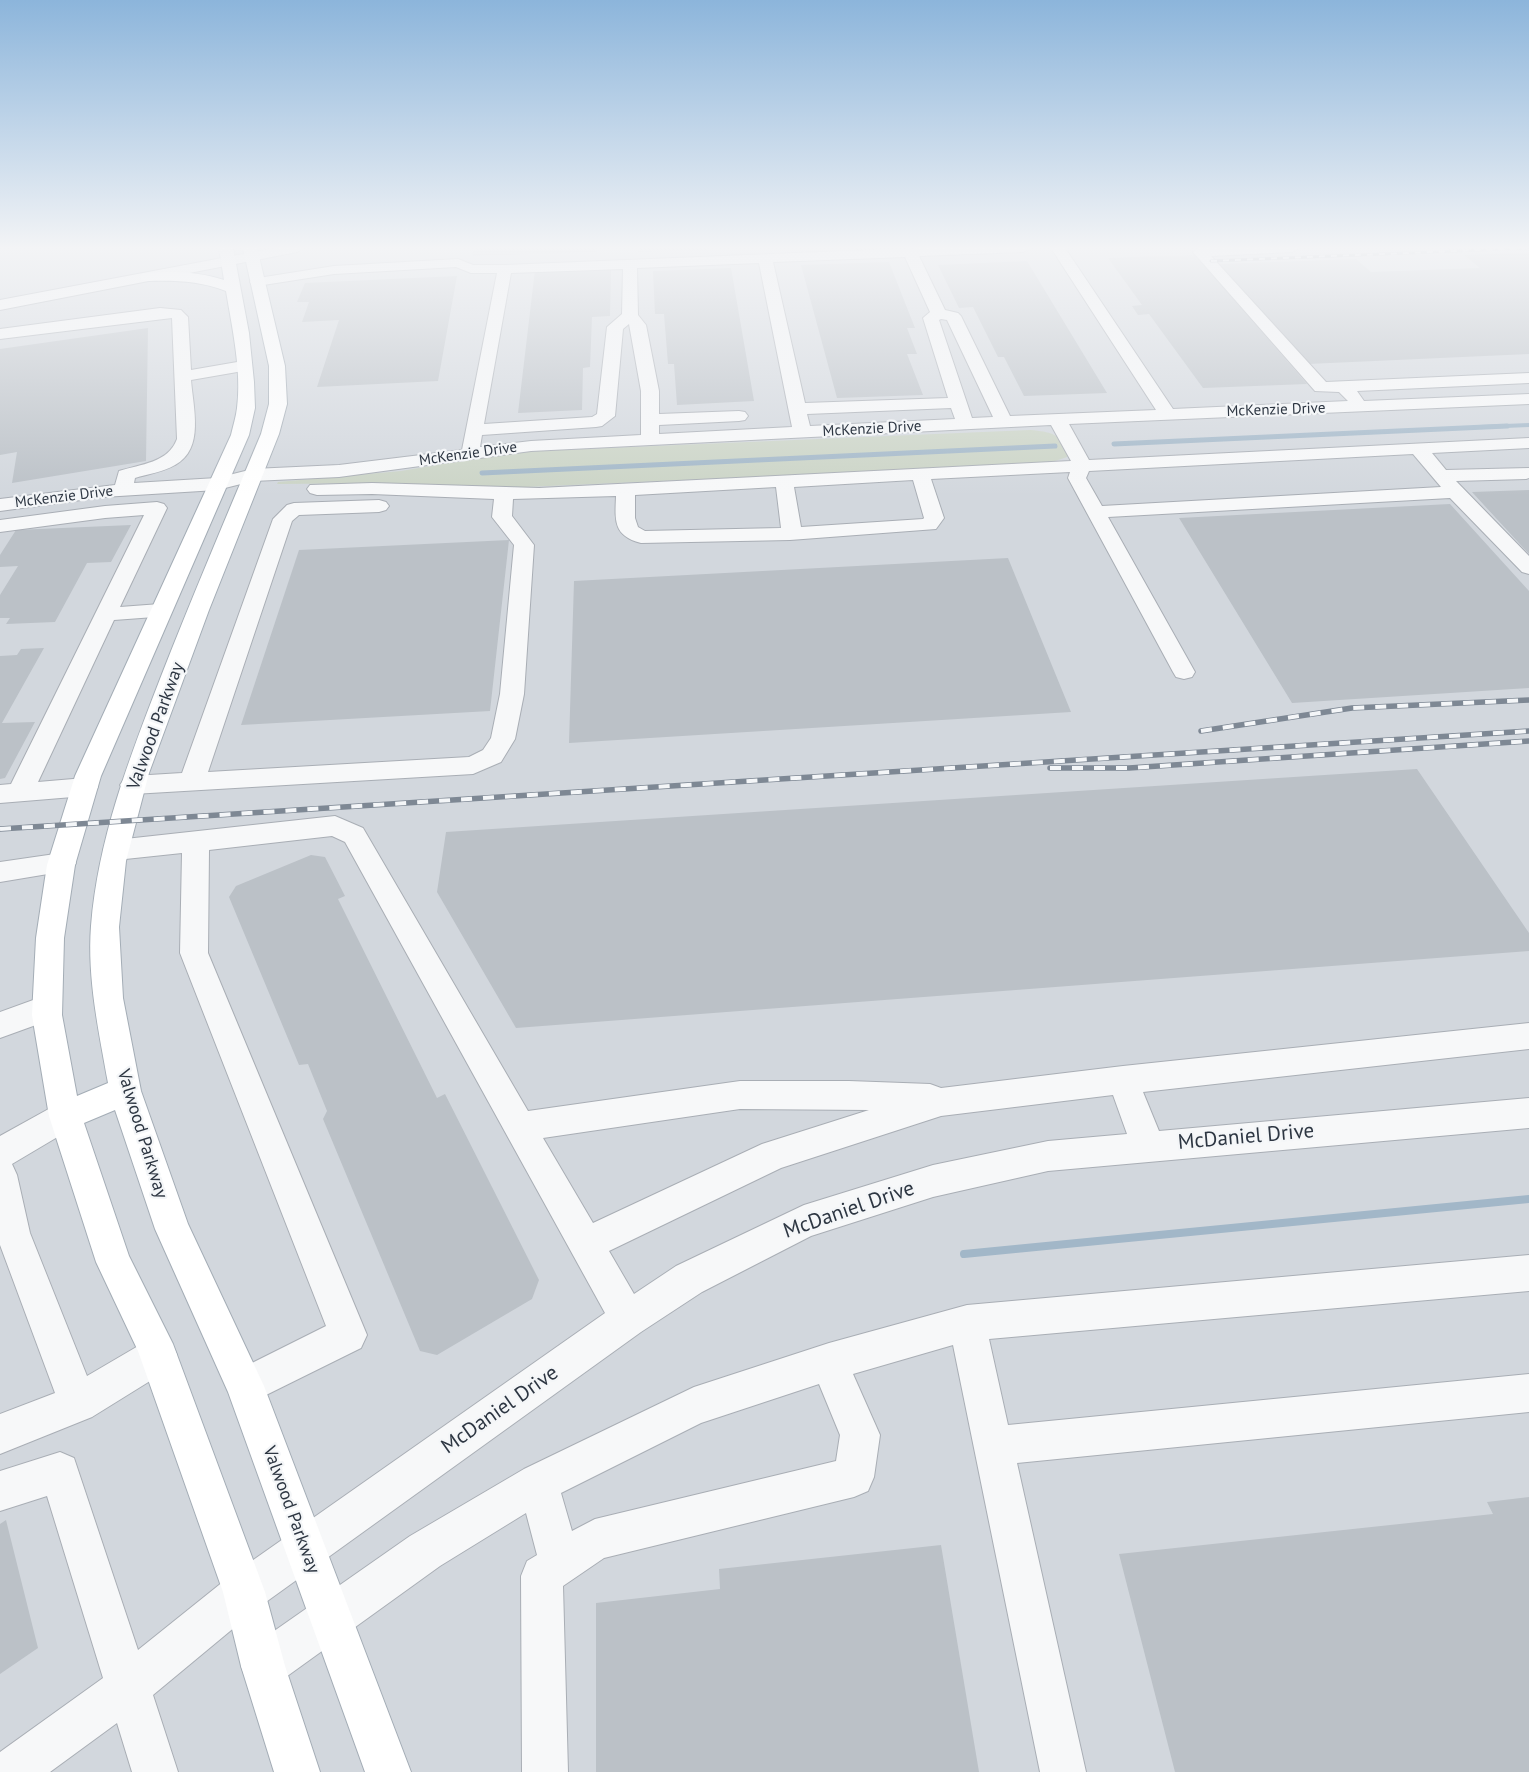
<!DOCTYPE html>
<style>
body{margin:0}
canvas{display:block;background:#e4e7eb}
</style>
<canvas width="1529" height="1772"></canvas>
<script>
const ctx = document.querySelector('canvas').getContext('2d');
ctx.lineJoin = 'round';
function paint(path, color) {
  ctx.fillStyle = color;
  ctx.fill(path, 'evenodd');
}
function stroke(path, color, width, dash) {
  ctx.strokeStyle = color;
  ctx.lineWidth = width;
  ctx.lineCap = dash ? 'butt' : 'round';
  ctx.setLineDash(dash || []);
  ctx.stroke(path);
}
function drawText(font, color, halo, rows, align = 'center') {
  ctx.font = font + ' "PT Sans",sans-serif';
  ctx.lineWidth = 4.5;
  ctx.setLineDash([]);
  ctx.textBaseline = 'middle';
  ctx.strokeStyle = halo;
  ctx.fillStyle = color;
  for (const [text, x, y, turn = 0] of rows) {
    ctx.save();
    ctx.translate(x, y);
    ctx.rotate((+turn || 0) * Math.PI / 180);
    ctx.textAlign = isNaN(turn) ? turn : align;
    if (halo) ctx.strokeText(text, 0, 0);
    ctx.fillText(text, 0, 0);
    ctx.restore();
  }
}
paint(new Path2D(`
 M0,248H1529V1772H0Z`), '#d2d7dd');
paint(new Path2D(`
 M1030,430C1051,432 1058,433 1069,451L1067,457L1046,464L503,488L391,483L277,484L278,482L401,471L490,456L537,451Z`), '#cbd4c6');
stroke(new Path2D(`
 M1480,427L1529,425`), '#a2b7c8', 4);
stroke(new Path2D(`
 M1114,444L1507,426
 M482,473L1055,446`), '#a2b7c8', 5);
stroke(new Path2D(`
 M964,1254L1529,1199`), '#a2b7c8', 8);
paint(new Path2D(`
 M474,248H597V252L472,256Z
 M638,248H707V250L638,252Z
 M1529,253V354L1308,364L1219,264L1356,259L1371,272L1480,268L1464,255Z
 M1195,255L1307,384L1203,388L1149,314L1138,315L1132,306L1142,305L1108,258Z
 M1027,261L1107,393L1024,396L1004,357H998L973,307L959,308L938,265Z
 M889,262L915,328H907L917,354H907L923,395L837,398L801,265Z
 M611,268L610,316L592,317L590,367L583,368L582,410L518,413L535,270Z
 M731,268L754,401L677,405L674,364H668L664,314H655L653,271Z
 M457,276L438,381L317,387L339,320L302,322L309,302H297L305,283Z
 M148,328L146,461L12,483L17,452L0,455V349Z
 M1529,490V554L1472,492Z
 M1450,504L1529,591V688L1292,703L1179,518Z
 M131,525L111,562L87,563L55,622L6,624L10,618H0V595L18,566L0,567V555L16,530Z
 M509,540L490,711L241,725L299,550Z
 M1008,558L1071,712L569,743L574,581Z
 M44,648L2,723L35,722L5,778L0,779V656L17,655L21,649Z
 M1417,769L1529,933V951L516,1028L437,892L446,832Z
 M311,855L325,857L345,896L338,899L437,1098L445,1094L539,1280L532,1299L437,1355L420,1351L323,1119L327,1111L308,1064L299,1065L229,897L236,886Z
 M1529,1497V1772H1175L1119,1554L1493,1514L1487,1502Z
 M6,1520L38,1648L0,1674V1524Z
 M941,1545L979,1772H596V1603L720,1589L719,1569Z`), '#bbc1c7');
const minor = new Path2D(`
 M275,248H304L297,252L0,310V300Z
 M917,248H1030L1023,252L919,256L945,310L958,313L961,316L1010,416L1156,410L1051,248H1065L1173,409L1348,401L1339,392L1315,391L1193,252L1199,248H1299L1292,252L1211,256L1326,382L1529,373V383L1357,391L1364,401L1529,394V404L1069,424L1089,460L1529,438V448L1432,453L1446,470L1529,468V478L1526,479L1456,481L1529,556V574L1522,572L1450,498L1108,517L1195,672L1192,677L1184,679L1176,677L1173,672L1068,478L1070,472L931,479L944,518L936,529L790,540L641,543C613,536 615,520 616,496L513,499L512,516L534,545L524,694L515,739L501,762L473,774L133,794L124,791L120,785L124,779L133,776L182,773L273,519L287,505L294,503L379,500L386,502L389,506L386,510L379,512L299,515L292,521L208,772L469,757L483,750L491,738L500,694L514,545L492,517L494,499L372,494L317,495L310,493L307,489L310,485L372,483L539,488L1071,461L1051,425L531,451L339,477L253,481L217,490L103,497L0,511V499L115,485L119,471C141,464 168,463 177,439L172,318L0,339V329L160,308L181,310L188,317L191,370L243,361L249,363L251,366L249,369L243,371L191,380C193,407 205,449 175,465C163,472 148,474 135,478L134,483L217,478L253,469L339,465L462,450L497,273H471L456,267L334,274L257,286L252,285L250,282L252,279L334,266L458,259L473,265H505ZM905,257L930,312L923,318L948,398L805,403L773,262ZM759,263L792,427L659,434V425L739,421L745,420L748,416L745,412L739,411L659,414V391L646,325L638,315L637,268ZM623,269L622,314L607,327L597,414L592,417L484,424L511,273ZM941,319L947,320L993,417L972,418L939,320ZM629,324L641,391V435L531,441L480,447L482,435L596,427L602,426L615,416L623,329ZM951,408L955,419L810,426L807,414ZM1413,454L1441,487L1102,506L1086,478L1089,471ZM913,480L924,518L923,519L801,527L794,487ZM776,487L781,528L645,531L638,527L635,518V495Z
 M157,502L164,504L167,508L120,607L160,604L168,606L171,611L168,616L114,620L38,782L85,778L94,781L98,787L94,793L85,796L0,803V785L11,784L144,515L105,518L0,532V520L105,506Z
 M335,816L363,828L528,1111L740,1081H849L930,1084L941,1088L1123,1066L1529,1023V1049L1143,1092L1159,1131L1529,1098V1128L1048,1171L933,1197L811,1236L702,1292L641,1332L259,1607L153,1695L178,1772H132L117,1723L50,1772H0V1752L103,1678L47,1496L0,1511V1471L60,1452L74,1458L138,1650L229,1577L605,1313L345,842L332,836L209,850L208,953L367,1335L361,1348L258,1399L245,1405L232,1399L226,1386L232,1373L326,1326L180,953L182,853L116,860L107,857L103,850L107,843L116,840ZM1113,1095L1127,1134L1048,1141L933,1165L804,1205L676,1266L634,1294L609,1251L781,1168L941,1116ZM740,1109L869,1110L762,1144L593,1223L543,1138Z
 M62,853L72,856L76,863L72,870L0,882V862Z
 M47,995L58,999L62,1008L58,1017L0,1038V1012Z
 M65,1101L76,1106L81,1116L76,1126L12,1164L17,1175L30,1233L87,1376L145,1342L158,1336L171,1342L177,1355L171,1368L92,1417L0,1454V1414L55,1393L0,1245V1136L54,1106Z
 M1529,1255V1291L989,1339L1008,1425L1529,1374V1412L1017,1463L1086,1772H1040L953,1345L853,1374L880,1435L874,1477L868,1491L854,1497L604,1558L563,1586L568,1772H522L521,1576L527,1561L537,1555L526,1513L440,1566L279,1682L263,1688L247,1682L241,1666L247,1650L410,1536L524,1469L694,1387L829,1343L967,1305ZM819,1384L840,1435L836,1461L595,1519L572,1531L561,1493L701,1423Z`);
const major = new Path2D(`
 M219,248H233L249,333L254,382L255,408L249,435L101,776L75,865L64,938L62,1015L77,1096L108,1083C99,1032 87,979 91,926C98,839 129,759 160,679C192,597 227,515 261,434L269,404V366L243,248H257L285,366L287,404L279,434L209,610L149,773L126,861L119,927L123,998L141,1091L188,1224L264,1386L411,1772H365L228,1392L155,1229L115,1110L84,1123L129,1256L173,1344L265,1592L285,1666L320,1772H274L241,1666L223,1592L138,1351L96,1262L49,1116L32,1015L36,938L47,865L75,776L231,435C233,426 236,417 237,408C242,372 232,327 226,291C200,281 175,280 147,281L142,280L140,277L142,274L147,273C174,271 199,272 224,280Z`);
stroke(minor, '#a9aeb5', 2);
stroke(major, '#a4adb6', 2);
paint(minor, '#f7f8f9');
paint(major, '#fff');
const railFar1 = new Path2D(`
 M1211,261L1529,248`);
const rail = new Path2D(`
 M1201,731L1352,708L1529,700
 M1050,768H1129L1529,741
 M0,829L1529,731`);
stroke(railFar1, '#7e8894', 3);
stroke(rail, '#7e8894', 5.5);
stroke(railFar1, '#f4f6f8', 2, [6]);
stroke(rail, '#f4f6f8', 4, [11]);
const sky = ctx.createLinearGradient(0, 0, 0, 496);
sky.addColorStop(0, '#8cb5db');
sky.addColorStop(0.5, '#f3f4f6');
sky.addColorStop(1, '#f3f4f600');
ctx.fillStyle = sky;
ctx.fillRect(0, 0, 1529, 496);
drawText('15px', '#2d3642', '#f4f6f8', [
 ["McKenzie Drive",1276,410,-2],
 ["McKenzie Drive",872,429,-3],
 ["McKenzie Drive",468,454,-8],
 ["McKenzie Drive",64,497,-7]
]);
drawText('18px', '#2d3642', '#f4f6f8', [
 ["Valwood Parkway",156,726,-70],
 ["Valwood Parkway",142,1134,73],
 ["Valwood Parkway",291,1510,70]
]);
drawText('21px', '#2d3642', '#f4f6f8', [
 ["McDaniel Drive",1246,1137,-5],
 ["McDaniel Drive",849,1210,-19],
 ["McDaniel Drive",500,1410,-35]
]);
</script>
